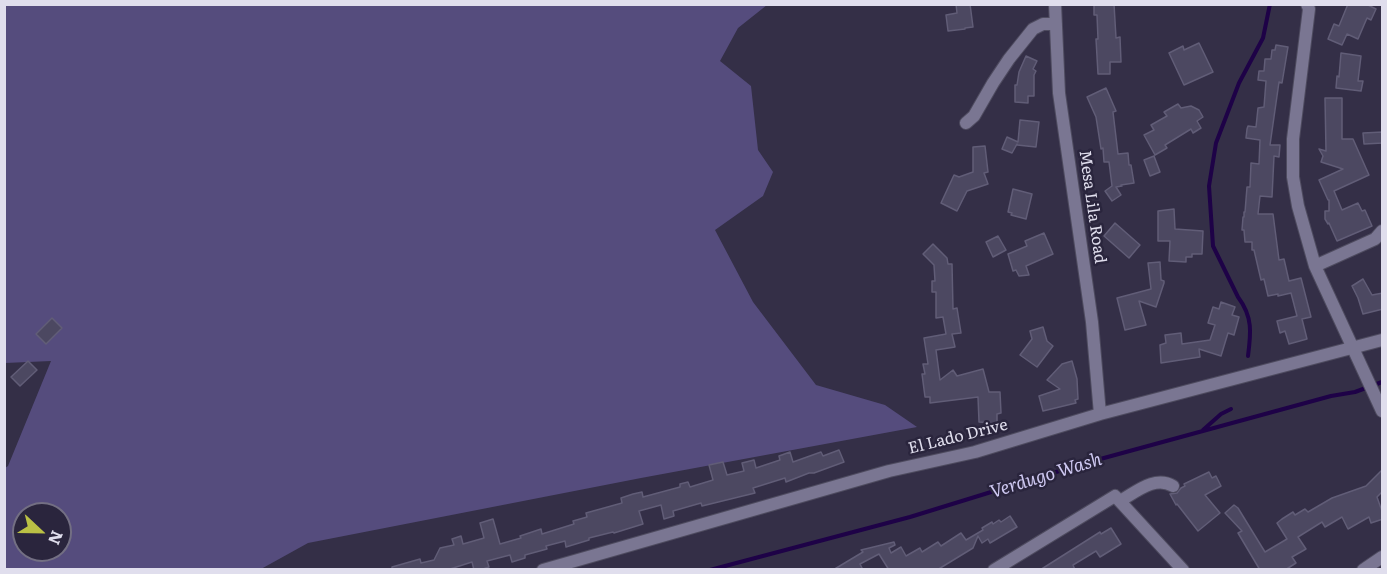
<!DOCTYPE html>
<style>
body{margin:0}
#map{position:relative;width:1387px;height:574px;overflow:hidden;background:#342f47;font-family:Literata,serif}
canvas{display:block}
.frame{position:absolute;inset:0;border:6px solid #e0deed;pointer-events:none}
.north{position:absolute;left:12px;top:502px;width:60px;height:60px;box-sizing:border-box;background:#2a253d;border:2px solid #736f83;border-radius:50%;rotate:112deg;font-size:16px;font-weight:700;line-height:24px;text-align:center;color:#e0deed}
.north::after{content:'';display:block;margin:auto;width:21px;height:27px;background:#bac045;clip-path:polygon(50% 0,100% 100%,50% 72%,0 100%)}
</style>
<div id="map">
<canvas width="1387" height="574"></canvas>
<div class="frame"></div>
<div class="north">N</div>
</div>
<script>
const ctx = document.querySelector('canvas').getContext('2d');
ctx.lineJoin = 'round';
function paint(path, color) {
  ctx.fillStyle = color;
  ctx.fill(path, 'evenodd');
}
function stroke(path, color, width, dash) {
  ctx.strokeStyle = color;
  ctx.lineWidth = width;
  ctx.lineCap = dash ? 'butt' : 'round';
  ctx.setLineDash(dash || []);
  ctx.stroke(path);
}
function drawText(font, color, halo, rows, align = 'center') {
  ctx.font = font + ' Literata,serif';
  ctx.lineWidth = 5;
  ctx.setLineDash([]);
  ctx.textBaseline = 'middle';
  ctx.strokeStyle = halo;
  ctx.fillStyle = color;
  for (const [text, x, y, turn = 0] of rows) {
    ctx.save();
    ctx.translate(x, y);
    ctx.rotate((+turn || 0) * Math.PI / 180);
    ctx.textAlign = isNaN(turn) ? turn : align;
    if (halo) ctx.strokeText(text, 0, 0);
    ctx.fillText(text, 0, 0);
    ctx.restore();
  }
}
paint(new Path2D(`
 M5,5H767L738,28L720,61L751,86L758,150L773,172L763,196L715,230L753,302L816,385L885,405L917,427L641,478L308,543L261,569H5V468L8,466L51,361L5,363ZM24,514H60V550H24Z`), '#554c7d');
stroke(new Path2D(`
 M1248,356C1251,333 1253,317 1238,297L1213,246L1209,186L1216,143L1239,83L1263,38L1270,4
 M1203,430L1221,414L1231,409
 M710,570L910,517L1082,464L1331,396L1355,392L1382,382`), '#1e0247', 4);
const building = new Path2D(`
 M956,4H970L973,27L965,28V29L948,31L946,15L957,13Z
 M1094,4H1114L1116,38L1120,37L1121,62H1110V74H1098L1096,39H1098L1097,15H1094Z
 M1348,4H1366L1376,9L1371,20L1367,18L1358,39L1347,34L1342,45L1328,39L1334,24L1339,26Z
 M1199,43L1213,72L1184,85L1169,53L1183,46L1184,50Z
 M1276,45L1288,47L1282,83L1279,82L1270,145H1280L1279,157L1274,156L1272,197L1260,196L1258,214H1273L1279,260L1284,259L1289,281L1301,278L1311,317L1302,319L1307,339L1289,344L1285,331L1280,333L1277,321L1297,316L1291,293L1278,296V294L1268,296L1264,279L1261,280L1254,250H1252V242H1245L1244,230H1242L1243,217H1244V212H1245L1247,187H1250L1251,163L1259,164L1260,140L1246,138L1247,129L1248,126L1256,127L1258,108L1264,107L1266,81L1258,80L1259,71H1264L1265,59H1271L1272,50H1275Z
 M1341,53L1361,56L1358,81H1363L1361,91L1336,88L1337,76L1339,77Z
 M1026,56L1037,61L1033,69L1036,71L1034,75V96H1028V103L1015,102V85H1017L1019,72Z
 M1106,88L1116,111L1113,112L1118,154L1128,153L1129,165H1131L1134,183L1121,185L1122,186L1116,187L1121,195L1112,201L1105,191L1112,186L1109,162H1104L1103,148L1101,149L1096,117L1087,97Z
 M1325,98H1342V139H1353L1369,175L1334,191L1342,210L1358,203L1362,211L1365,210L1372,226L1337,241L1329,223L1328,224L1325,219V211H1329V200H1328L1319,180L1343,169L1321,162L1323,156L1319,149L1326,151Z
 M1178,104L1181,108L1191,106L1199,110L1203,117L1197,121L1201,128L1193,133L1191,129L1165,145L1167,148L1155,155L1144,135L1154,130L1151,125L1167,116L1164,112Z
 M1020,120L1039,122L1036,147L1017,145V144L1012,153L1002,149L1007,137L1018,142Z
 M1383,132V143L1364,144L1363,133Z
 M985,146L988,172L984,173L988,184L967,191L957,211L941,203L954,175L959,177L973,172V147Z
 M1154,156L1160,172L1150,176L1144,160Z
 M1013,189L1032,194L1026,219L1011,215L1012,213L1008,212Z
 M1174,209L1175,229L1203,231L1202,254H1192V257H1186V262L1169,261L1170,241H1158V211Z
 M1115,223L1140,245L1129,258L1104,236Z
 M1044,233L1053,254L1026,266L1029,275L1019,276L1016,270L1013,271L1008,254L1027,246L1025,241Z
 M998,236L1006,250L993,257L986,242Z
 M933,244L947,258L948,264H952L953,309L957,308L961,333L952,334L955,347L936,350L940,380L953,370L957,376L983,369L989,392H1000L1001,413L997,414V423L979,422L978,397L930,403V397H925L922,374H925L923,364H928L924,338L946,334L943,317L936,318V292H932V281H935L934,265L923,254Z
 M1160,262L1161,280L1164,281V283L1156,307L1139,301L1146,325L1125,330L1117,298L1151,289L1148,263Z
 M1363,279L1372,295L1383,293V309L1363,314L1358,298L1352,286Z
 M1221,302L1235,307L1232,315L1239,317L1234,335L1228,333L1221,356L1199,349L1200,357L1161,363L1160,345L1166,343L1165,335L1181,333L1182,344L1210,340L1215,325L1208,323L1213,307L1219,309Z
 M52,318L62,328L46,344L36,334Z
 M1043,327L1047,341L1053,346L1037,367L1020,355L1032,339L1030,331Z
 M28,361L37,370L20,386L11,377Z
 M1072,361L1077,379L1078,399L1075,400L1076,403L1043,411L1039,396L1060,389L1047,380L1062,364Z
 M839,450L844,462L814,473H809L786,482L785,478L753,488L755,493L702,506L701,503L673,511L674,516L664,519L661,505L639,511L643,524L614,533L613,532L589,538V540L566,547L565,541L546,546L547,549L525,555V558L512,562L510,555L487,561L489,567L480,570H474L472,562L447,570H392V567L420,559L421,563L434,560L440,548L454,545L452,539L461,536L463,544L484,538L480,523L493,519L500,544L521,538L520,536L541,529L542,534L574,524L573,521L587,517L586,513L622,503L621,498L633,494L642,492L643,497L680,487V484L688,482L690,487L713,480L709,465L723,462L727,475L744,471L742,463L754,460L756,468L780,460L779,456L790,452L793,462L821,452L823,456Z
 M1383,469V491L1377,497L1383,514V519L1371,523L1369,517L1348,529L1342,517L1325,527L1322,522L1298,537L1306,549L1292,557L1296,563L1285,570H1260L1238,533L1242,531L1225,513L1234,505L1238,508L1265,552L1287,539L1277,523L1282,519L1293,512L1295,515L1305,509L1308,512L1332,498L1366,486Z
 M1209,472L1212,478L1216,476L1221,486L1205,495L1220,513L1198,531L1177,504L1176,505L1170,494L1177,493L1181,488L1185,486L1184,484Z
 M1010,516L1017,527L990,543L988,539L982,543L978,536L973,548L937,570H889L879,554L860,564L863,570H833L863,552L861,550L894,542L895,545L889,548L891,553L901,547L906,556L920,548L922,552L938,542L941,546L961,533L966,540L983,530L982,528L992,522L993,524L999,520L1001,522Z
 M1111,528L1121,544L1100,557L1096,551L1073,565L1075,570H1040L1100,532L1101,534Z`);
paint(building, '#4c4861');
stroke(building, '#615d77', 1.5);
const minor = new Path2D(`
 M1055,4L1059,93L1092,322L1100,414
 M1307,4L1309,9L1293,139V177L1298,206L1315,266L1382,411
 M966,123L974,116L993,83L1009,59L1033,29L1043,24H1056
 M1315,266L1375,239L1382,231
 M1120,501C1136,492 1155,475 1173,486
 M543,570L889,471L975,452L1100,414L1382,340
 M994,570L1115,496L1183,570
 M1363,570L1382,557`);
stroke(minor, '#4e4b5f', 14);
stroke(minor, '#7a7692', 12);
drawText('16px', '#e0deed', '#2a253d', [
 ["Mesa Lila Road",1092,207,82],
 ["El Lado Drive",958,437,-14]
]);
drawText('italic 18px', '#cec8f1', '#2a253d', [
 ["Verdugo Wash",1046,476,-17]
]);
</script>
